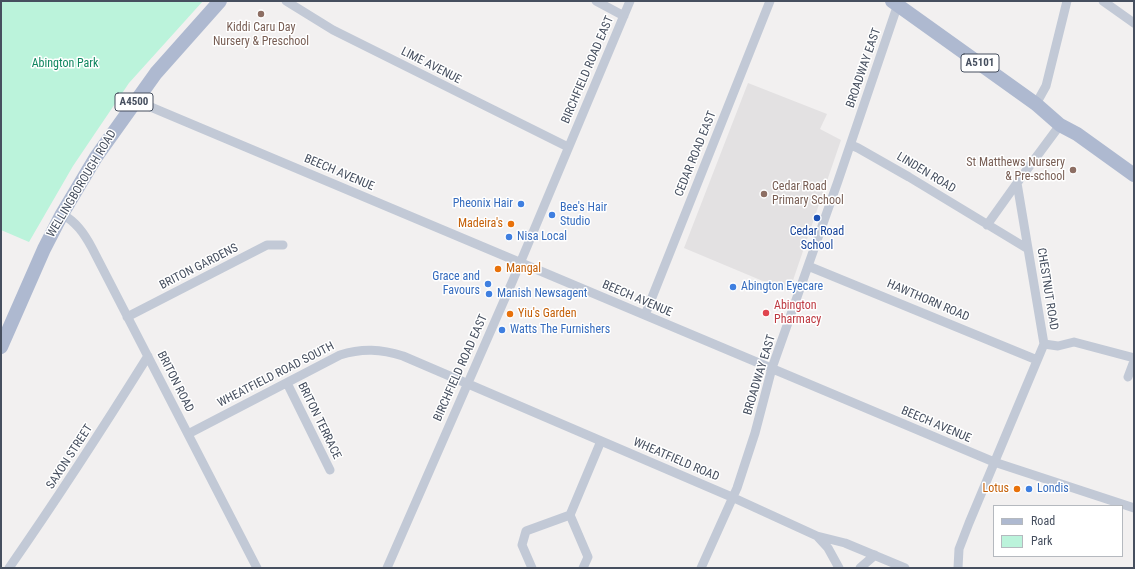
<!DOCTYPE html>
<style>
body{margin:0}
#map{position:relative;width:1135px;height:569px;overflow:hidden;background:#f2f0f0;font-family:"Roboto Condensed",sans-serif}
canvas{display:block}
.frame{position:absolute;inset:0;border:2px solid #464f5f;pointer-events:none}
.legend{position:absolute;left:993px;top:505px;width:130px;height:52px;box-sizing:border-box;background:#fff;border:1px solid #b5b9bf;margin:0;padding:5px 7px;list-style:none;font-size:12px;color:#464f5f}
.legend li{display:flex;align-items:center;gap:8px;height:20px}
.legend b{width:20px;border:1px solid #b5b9bf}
</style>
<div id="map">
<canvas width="1135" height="569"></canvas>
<div class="frame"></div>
<ul class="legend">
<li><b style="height:5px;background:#aeb9d0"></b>Road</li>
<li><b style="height:11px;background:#bbf3db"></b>Park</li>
</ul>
</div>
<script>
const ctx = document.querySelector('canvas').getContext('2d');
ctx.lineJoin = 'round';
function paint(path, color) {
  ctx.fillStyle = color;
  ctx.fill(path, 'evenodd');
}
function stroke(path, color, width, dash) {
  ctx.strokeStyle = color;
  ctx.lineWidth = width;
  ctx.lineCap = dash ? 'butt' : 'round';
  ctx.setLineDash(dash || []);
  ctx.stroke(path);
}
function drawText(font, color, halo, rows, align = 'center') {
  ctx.font = font + ' "Roboto Condensed",sans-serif';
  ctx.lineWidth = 3;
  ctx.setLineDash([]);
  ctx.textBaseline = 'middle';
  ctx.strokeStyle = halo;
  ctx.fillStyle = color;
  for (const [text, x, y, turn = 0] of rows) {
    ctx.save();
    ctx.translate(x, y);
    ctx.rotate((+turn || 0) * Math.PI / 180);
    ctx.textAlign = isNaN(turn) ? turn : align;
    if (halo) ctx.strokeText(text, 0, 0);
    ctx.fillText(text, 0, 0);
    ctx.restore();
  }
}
paint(new Path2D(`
 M748,83L827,114L820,129L841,140L789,292L684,248Z`), '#e3e1e2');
paint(new Path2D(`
 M1,1H203L129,83L73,166L29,242L1,230Z`), '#bbf3db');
stroke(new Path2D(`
 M286,1L333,30L568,147
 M596,1L624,16
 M1103,1L1134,23
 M137,98L146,105L994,462L1134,508
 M1036,104L1046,86L1067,1
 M851,145L858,148L909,177L1028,249
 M62,214C76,222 84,233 92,248L257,568
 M987,225L1017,183
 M808,266L1037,360
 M645,315L770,1
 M127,317L267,245H283
 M1044,344L1058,346L1074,342L1134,358
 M1128,377L1134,361
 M287,383L330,470
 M188,434L340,355C362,348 381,349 403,356L734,498L817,536L845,543L905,568
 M817,536L828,548L839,568
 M9,568C57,499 103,428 148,356
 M387,568L513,280L630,1
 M532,568L522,545L526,531L570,515
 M583,568L588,557L570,515L601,441
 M701,568L737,488L755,433L772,368L838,181L899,1
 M860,568L875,555
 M958,568L959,549L969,523L1044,344L1017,183L1060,125`), '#c2c9d6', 9);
stroke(new Path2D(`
 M892,1L1036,104L1060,125L1077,134L1134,175
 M1,347L44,249L62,214L96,157L156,73L220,1`), '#aeb9d0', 14);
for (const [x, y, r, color] of [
 [261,14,4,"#8d6e63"],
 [1073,170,4,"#8d6e63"],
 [764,194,4,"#8d6e63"],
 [521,204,4,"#3f7fe0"],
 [552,215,4,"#3f7fe0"],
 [817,218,4,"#1a4fb4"],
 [511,224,4,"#e8710a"],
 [509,237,4,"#3f7fe0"],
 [498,269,4,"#e8710a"],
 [488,284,4,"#3f7fe0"],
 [733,287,4,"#3f7fe0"],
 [489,294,4,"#3f7fe0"],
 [766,313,4,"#e0444e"],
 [510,314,4,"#e8710a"],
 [502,330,4,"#3f7fe0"],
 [1017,489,4,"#e8710a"],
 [1029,489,4,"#3f7fe0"]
]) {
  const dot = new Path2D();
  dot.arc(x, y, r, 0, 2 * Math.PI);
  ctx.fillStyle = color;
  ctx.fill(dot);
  stroke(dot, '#fff', 1.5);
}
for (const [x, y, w] of [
 [980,63,38],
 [134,102,38]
]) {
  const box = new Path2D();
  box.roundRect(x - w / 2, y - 9, w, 18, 3);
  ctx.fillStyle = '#fff';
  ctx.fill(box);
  stroke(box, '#464f5f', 1);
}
drawText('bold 11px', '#464f5f', null, [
 ["A5101",980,63],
 ["A4500",134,102]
]);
drawText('12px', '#785e54', '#fff', [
 ["Kiddi Caru Day",261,28],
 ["Nursery & Preschool",261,42],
 ["St Matthews Nursery",1065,163,"right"],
 ["& Pre-school",1065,177,"right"],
 ["Cedar Road",772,187,"left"],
 ["Primary School",772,201,"left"]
]);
drawText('12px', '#108760', '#fff', [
 ["Abington Park",65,64]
]);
drawText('12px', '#464f5f', '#fff', [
 ["LIME AVENUE",431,66,27],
 ["BROADWAY EAST",864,68,-71],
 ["BIRCHFIELD ROAD EAST",588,70,-67],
 ["CEDAR ROAD EAST",696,154,-68],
 ["BEECH AVENUE",339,173,23],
 ["LINDEN ROAD",926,173,31],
 ["WELLINGBOROUGH ROAD",82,184,-59],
 ["BRITON GARDENS",199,267,-27],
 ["CHESTNUT ROAD",1047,289,81],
 ["BEECH AVENUE",637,299,23],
 ["HAWTHORN ROAD",928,301,23],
 ["BIRCHFIELD ROAD EAST",461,368,-66],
 ["WHEATFIELD ROAD SOUTH",276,375,-27],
 ["BROADWAY EAST",760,375,-73],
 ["BRITON ROAD",175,382,63],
 ["BRITON TERRACE",319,421,64],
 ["BEECH AVENUE",936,425,23],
 ["SAXON STREET",70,457,-57],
 ["WHEATFIELD ROAD",676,460,23]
]);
drawText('12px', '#366cbe', '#fff', [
 ["Pheonix Hair",513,204,"right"],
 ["Bee's Hair",560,208],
 ["Studio",560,222],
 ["Nisa Local",517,237],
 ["Grace and",480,277,"right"],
 ["Favours",480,291,"right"],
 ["Abington Eyecare",741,287],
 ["Manish Newsagent",497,294],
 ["Watts The Furnishers",510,330],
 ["Londis",1037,489]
], 'left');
drawText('12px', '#c56008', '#fff', [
 ["Madeira's",503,224],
 ["Mangal",506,269,"left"],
 ["Yiu's Garden",518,314,"left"],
 ["Lotus",1009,489]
], 'right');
drawText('12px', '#164399', '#fff', [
 ["Cedar Road",817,232],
 ["School",817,246]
]);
drawText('12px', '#be3a42', '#fff', [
 ["Abington",774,306],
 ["Pharmacy",774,320]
], 'left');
</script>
